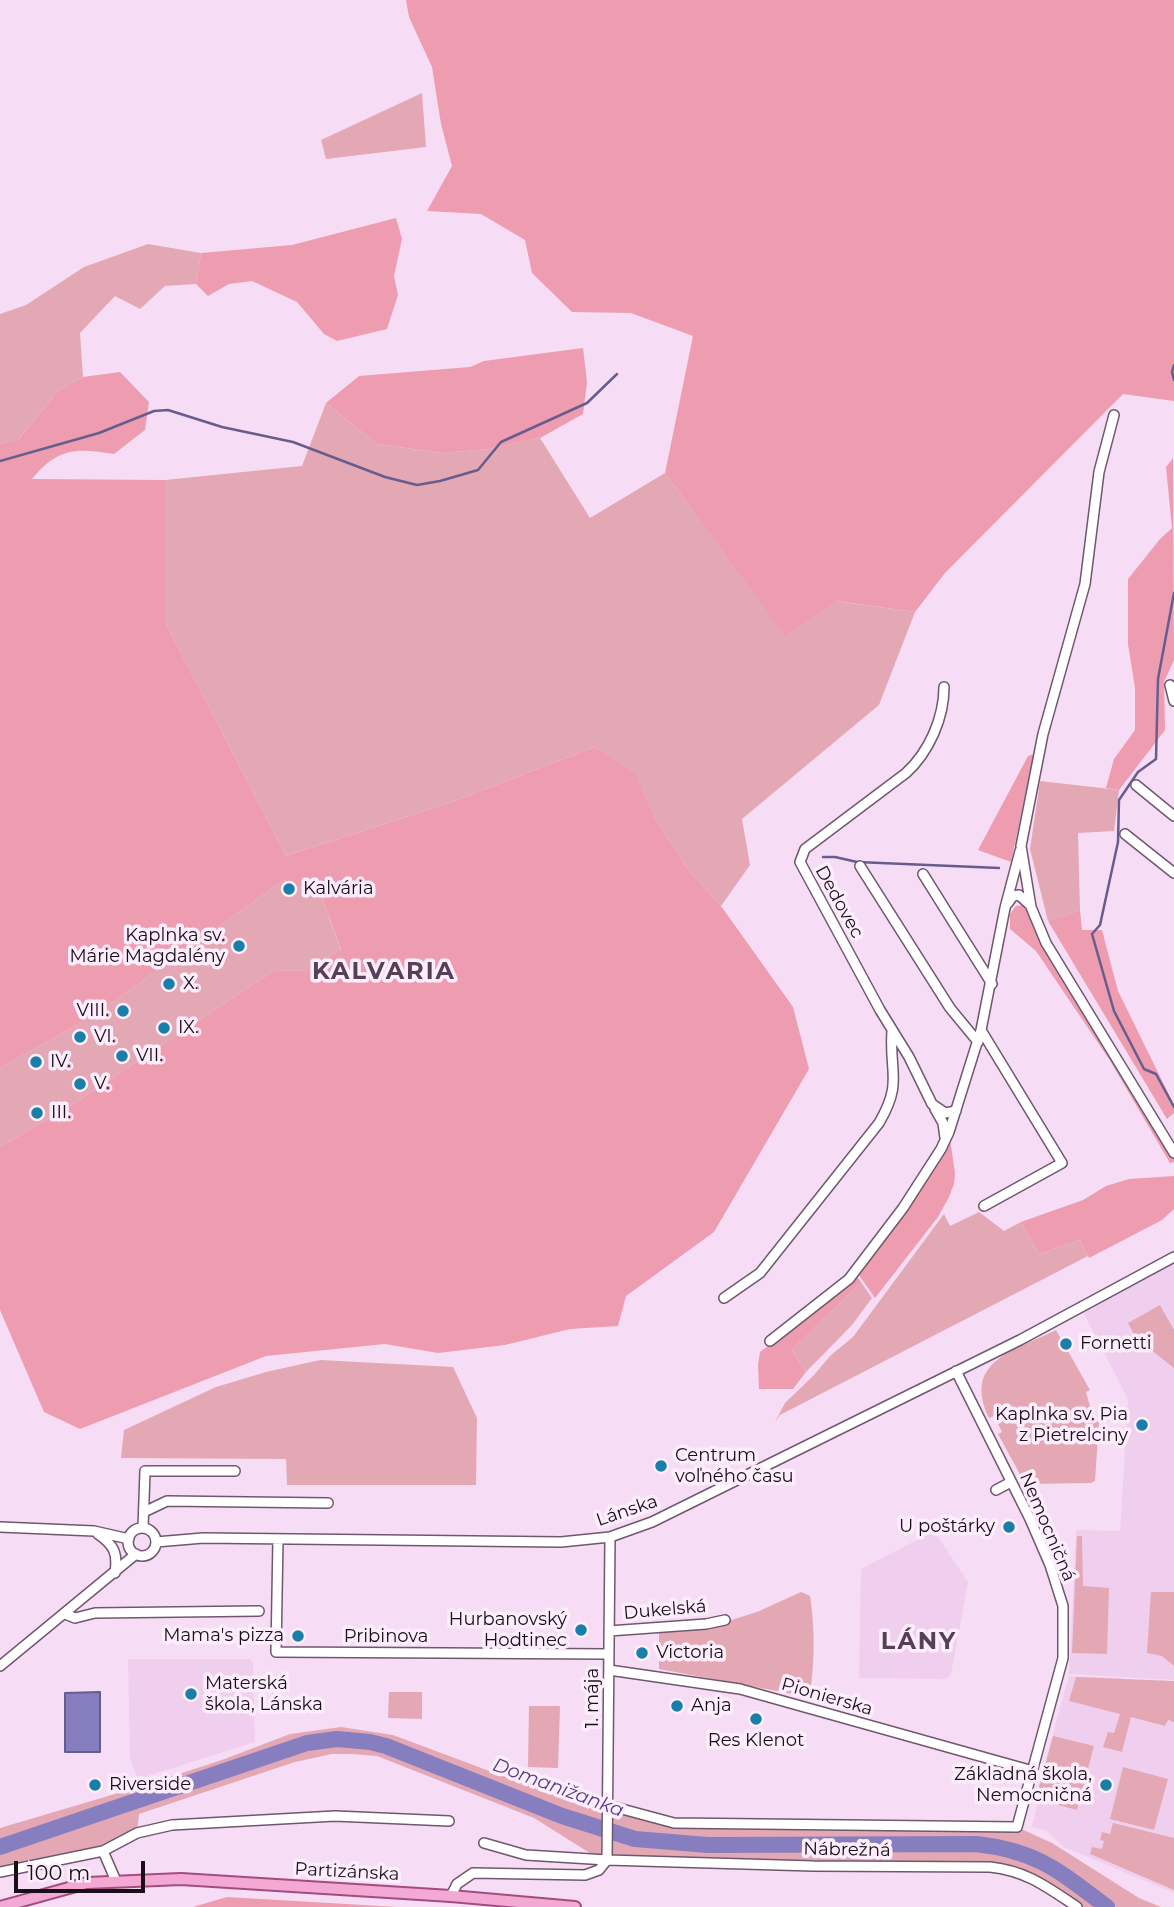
<!DOCTYPE html>
<meta charset="utf-8">
<style>
body{margin:0}
#map{position:relative;width:1174px;height:1907px;overflow:hidden;background:#f7dcf6;font-family:Montserrat,sans-serif}
canvas{display:block}
.scale{position:absolute;left:14px;top:1861px;width:131px;height:32px;box-sizing:border-box;border:4px solid #180f18;border-top:0;padding-left:9px;font-size:21px;line-height:24px;white-space:nowrap;color:#180f18;-webkit-text-stroke:5px #feedfd;paint-order:stroke}
</style>
<div id="map">
<canvas width="1174" height="1907"></canvas>
<div class="scale">100 m</div>
</div>
<script>
const ctx = document.querySelector('canvas').getContext('2d');
ctx.lineJoin = 'round';
function paint(path, color) {
  ctx.fillStyle = color;
  ctx.fill(path, 'evenodd');
}
function stroke(path, color, width, dash) {
  ctx.strokeStyle = color;
  ctx.lineWidth = width;
  ctx.lineCap = dash ? 'butt' : 'round';
  ctx.setLineDash(dash || []);
  ctx.stroke(path);
}
function drawText(font, color, halo, rows, align = 'center') {
  ctx.font = font + ' Montserrat,sans-serif';
  ctx.lineWidth = 7;
  ctx.setLineDash([]);
  ctx.textBaseline = 'middle';
  ctx.strokeStyle = halo;
  ctx.fillStyle = color;
  for (const [text, x, y, turn = 0] of rows) {
    ctx.save();
    ctx.translate(x, y);
    ctx.rotate((+turn || 0) * Math.PI / 180);
    ctx.textAlign = isNaN(turn) ? turn : align;
    if (halo) ctx.strokeText(text, 0, 0);
    ctx.fillText(text, 0, 0);
    ctx.restore();
  }
}
paint(new Path2D(`
 M1174,1260V1680L1069,1674L1076,1530L1120,1531L1128,1399L1083,1312Z
 M934,1531L968,1582L951,1674L946,1679L859,1678L861,1569Z
 M128,1659H250L253,1663L255,1742L138,1779L130,1758Z
 M1069,1676L1122,1678L1166,1726L1167,1720L1174,1722V1893L1062,1846L1046,1830L1032,1827L1038,1800L1036,1795Z`), '#f0cfee');
paint(new Path2D(`
 M422,93L426,147L326,159L321,140Z
 M148,244L201,253L196,284L165,286L140,309L115,296L80,333L83,377L58,391L17,441L0,444V314L26,305L84,267Z
 M326,403L377,444L442,453L488,449L540,438L590,518L665,473L785,635L836,601L915,612L879,705L742,819L750,865L721,906L687,868L658,824L635,775L595,747L452,802L286,856L165,622V480L302,466Z
 M1040,781L1119,790L1114,831L1078,833L1080,910L1048,921L1030,849Z
 M284,880L322,897L341,951L308,971L275,970L75,1103L0,1147V1068L93,1016Z
 M979,1212L1004,1231L1021,1222L1039,1254L1080,1240L1088,1256L780,1415L775,1422L785,1403L814,1375L831,1355L853,1337L944,1214L950,1226Z
 M861,1282L872,1298L852,1325L806,1372L792,1350Z
 M1160,1305L1174,1330V1368L1136,1338L1128,1323Z
 M1056,1330L1090,1390L1086,1392L1094,1421L1099,1422L1095,1481L1091,1483L1029,1484L1023,1480L998,1434L1002,1432L994,1416L989,1418C962,1361 1014,1351 1056,1330Z
 M320,1360L453,1367L477,1418L476,1485H287L286,1459L121,1458L124,1430L216,1387L266,1372Z
 M1077,1536H1082L1083,1586L1109,1588L1107,1654L1072,1653Z
 M801,1592L810,1596C815,1625 815,1669 809,1697L659,1669V1633L725,1622L757,1612Z
 M1151,1592H1174V1666L1162,1656L1147,1653Z
 M1076,1677L1174,1681V1722L1168,1720L1165,1726L1131,1717L1122,1752L1103,1747L1108,1732L1114,1733L1120,1714L1069,1701Z
 M389,1692H422V1719L388,1718Z
 M529,1706H560L558,1768L528,1767Z
 M341,1727L393,1735L559,1797L602,1804L601,1860L534,1818L377,1756L351,1754H332L295,1762L139,1814L137,1833L103,1851L0,1872V1828L142,1786L222,1760L290,1734Z
 M1053,1736L1094,1746L1077,1810L1040,1800L1037,1795Z
 M1123,1767L1168,1779L1154,1830L1110,1819Z
 M613,1806L674,1823L1017,1827L1052,1843L1139,1898L1161,1907H1077L1010,1869L613,1860Z
 M1113,1823L1174,1838V1890L1090,1854L1092,1847L1102,1849L1104,1841L1100,1840L1102,1832L1110,1834Z`), '#e4a8b4');
paint(new Path2D(`
 M406,0H1174V401L1123,394L945,573L915,612L837,601L785,636L665,473L693,336L631,313L572,312L532,273L525,240L481,214L427,211L452,166L441,124L432,67L409,17Z
 M396,218L402,239L394,276L398,295L387,329L337,341L324,334L297,302L252,281L229,284L208,296L196,284L201,253L292,245Z
 M583,348L587,382L583,414L540,438L488,449L442,453L377,444L326,403L359,376L470,367L484,361Z
 M120,372L149,402L145,430L114,454C77,448 58,447 32,479L165,480V622L286,856L452,802L595,747L635,774L658,824L687,868L721,906L793,1007L809,1069L714,1232L626,1296L618,1326L570,1329L505,1345L438,1353L385,1344L266,1356L80,1429L44,1412L0,1310V1147L75,1103L275,970L308,971L341,950L322,897L284,880L93,1016L0,1068V444L18,440L58,391L83,377Z
 M1173,458L1174,660L1164,682L1165,730L1119,790L1106,788L1114,759L1135,730V688L1128,644V579L1160,539L1172,528L1166,467Z
 M1034,754L1011,862L978,850L1028,756Z
 M1023,905L1174,1153V1162L1170,1163L1109,1059L1036,951L1010,929V914L1016,906Z
 M1080,910L1082,930H1102L1118,991L1174,1105V1113L1167,1119L1048,921Z
 M949,1132L955,1173L954,1184L949,1197L938,1217L875,1298L856,1271Z
 M1174,1176V1209L1162,1220L1089,1258L1080,1240L1039,1254L1021,1222L1083,1200L1106,1186L1129,1179Z
 M856,1275L861,1282L792,1350L806,1372L793,1389H759L758,1365L760,1352L851,1283Z
 M227,1897L397,1907H193Z`), '#ed9daf');
const water = new Path2D(`
 M100,1692V1752H65V1693Z`);
paint(water, '#877ec0');
stroke(water, '#665d8e', 2);
stroke(new Path2D(`
 M1174,365L1172,372L1174,380
 M0,461L99,433L154,411L168,410L222,427L293,442L385,477L417,485L440,481L478,470L501,442L587,403L617,374
 M1174,593L1158,679L1156,759L1138,772L1119,800L1118,842L1100,925L1092,934L1114,1011L1144,1069L1156,1074L1174,1107
 M823,857H835L857,862L999,868`), '#665d8e', 2.5);
stroke(new Path2D(`
 M0,1847L307,1743L337,1739L370,1742L386,1746L562,1816L635,1839L708,1845L976,1844C1038,1851 1059,1871 1107,1907`), '#877ec0', 16);
const minor = new Path2D(`
 M1114,415L1099,472L1085,584L1043,734L1021,846L1031,907L1046,943L1174,1153
 M1170,685L1174,701
 M944,687C944,718 929,752 906,773L805,849L800,862L880,1010L909,1057L932,1104L945,1113L956,1111
 M1136,785L1174,816
 M1125,834L1174,873
 M860,866L950,1008L978,1042
 M923,874L992,984
 M1008,903L1013,896L1019,895L1030,905
 M981,1030L1062,1163L984,1206
 M935,1109L943,1123L945,1138
 M724,1298L760,1273L879,1123C903,1082 889,1073 892,1031
 M770,1341L849,1279L903,1208L941,1149L949,1132L981,1030L1005,908L1020,851
 M996,1490L1011,1482
 M144,1512L167,1501L328,1503
 M0,1527L94,1531L129,1539
 M143,1528L145,1471H235
 M128 1542a14 14 0 1 1 28 0a14 14 0 1 1-28 0Z
 M98,1534C114,1545 118,1553 115,1573
 M278,1539L276,1652L608,1654
 M156,1542L203,1538L561,1542L610,1537L652,1522L1020,1340L1174,1257
 M65,1614L75,1618L95,1613L259,1611
 M609,1631L706,1624L725,1620
 M0,1666L136,1554
 M609,1670L740,1689L1033,1771
 M607,1805L674,1823L1017,1827L1063,1658V1606L1050,1565L1030,1519L956,1371
 M484,1843L526,1855L607,1860L813,1866L990,1867C1027,1871 1047,1887 1077,1907
 M607,1860L610,1537
 M0,1872L103,1851
 M116,1881L103,1851L137,1833L172,1825L335,1816L449,1821
 M451,1896L457,1884L473,1873L585,1875L599,1870L607,1860`);
const major = new Path2D(`
 M0,1907L87,1883L181,1879L451,1896L575,1907`);
stroke(minor, '#6f586e', 12);
stroke(major, '#a24d80', 14);
stroke(minor, '#fff', 9);
stroke(major, '#f4a9d4', 10);
for (const [x, y, r, color] of [
 [289,889,7,"#197fa9"],
 [239,946,7,"#197fa9"],
 [169,984,7,"#197fa9"],
 [123,1011,7,"#197fa9"],
 [164,1028,7,"#197fa9"],
 [80,1037,7,"#197fa9"],
 [122,1056,7,"#197fa9"],
 [36,1062,7,"#197fa9"],
 [80,1084,7,"#197fa9"],
 [37,1113,7,"#197fa9"],
 [1066,1344,7,"#197fa9"],
 [1142,1425,7,"#197fa9"],
 [661,1466,7,"#197fa9"],
 [1009,1527,7,"#197fa9"],
 [581,1630,7,"#197fa9"],
 [298,1636,7,"#197fa9"],
 [642,1653,7,"#197fa9"],
 [191,1694,7,"#197fa9"],
 [677,1706,7,"#197fa9"],
 [756,1719,7,"#197fa9"],
 [95,1785,7,"#197fa9"],
 [1106,1785,7,"#197fa9"]
]) {
  const dot = new Path2D();
  dot.arc(x, y, r, 0, 2 * Math.PI);
  ctx.fillStyle = color;
  ctx.fill(dot);
  stroke(dot, '#feedfd', 2.5);
}
drawText('18px', '#180f18', '#feedfd', [
 ["Kalvária",303,889],
 ["Kaplnka sv.",225,936,"right"],
 ["Márie Magdalény",225,957,"right"],
 ["X.",183,984],
 ["VIII.",109,1011,"right"],
 ["IX.",178,1028],
 ["VI.",94,1037],
 ["VII.",136,1056],
 ["IV.",50,1062],
 ["V.",94,1084],
 ["III.",51,1113],
 ["Fornetti",1080,1344],
 ["Kaplnka sv. Pia",1128,1415,"right"],
 ["z Pietrelciny",1128,1436,"right"],
 ["Centrum",675,1456],
 ["voľného času",675,1477],
 ["U poštárky",995,1527,"right"],
 ["Hurbanovský",567,1620,"right"],
 ["Hodtinec",567,1641,"right"],
 ["Mama's pizza",284,1636,"right"],
 ["Victoria",656,1653],
 ["Materská",205,1684],
 ["škola, Lánska",205,1705],
 ["Anja",691,1706],
 ["Res Klenot",756,1741,"center"],
 ["Základná škola,",1092,1775,"right"],
 ["Nemocničná",1092,1796,"right"],
 ["Riverside",109,1785]
], 'left');
drawText('18px', '#180f18', '#feedfd', [
 ["Dedovec",839,902,61],
 ["Lánska",627,1511,-19],
 ["Nemocničná",1047,1527,67],
 ["Dukelská",665,1610,-5],
 ["Pribinova",386,1637],
 ["Pionierska",827,1697,16],
 ["1. mája",593,1698,-90],
 ["Nábrežná",847,1850,1],
 ["Partizánska",347,1872,3]
]);
drawText('italic 19px', '#4e3d8e', '#feedfd', [
 ["Domanižanka",558,1788,20]
]);
ctx.letterSpacing = '2px';
drawText('bold 24px', '#564055', '#feedfd', [
 ["KALVARIA",384,972],
 ["LÁNY",919,1642]
]);
ctx.letterSpacing = '0px';
</script>
